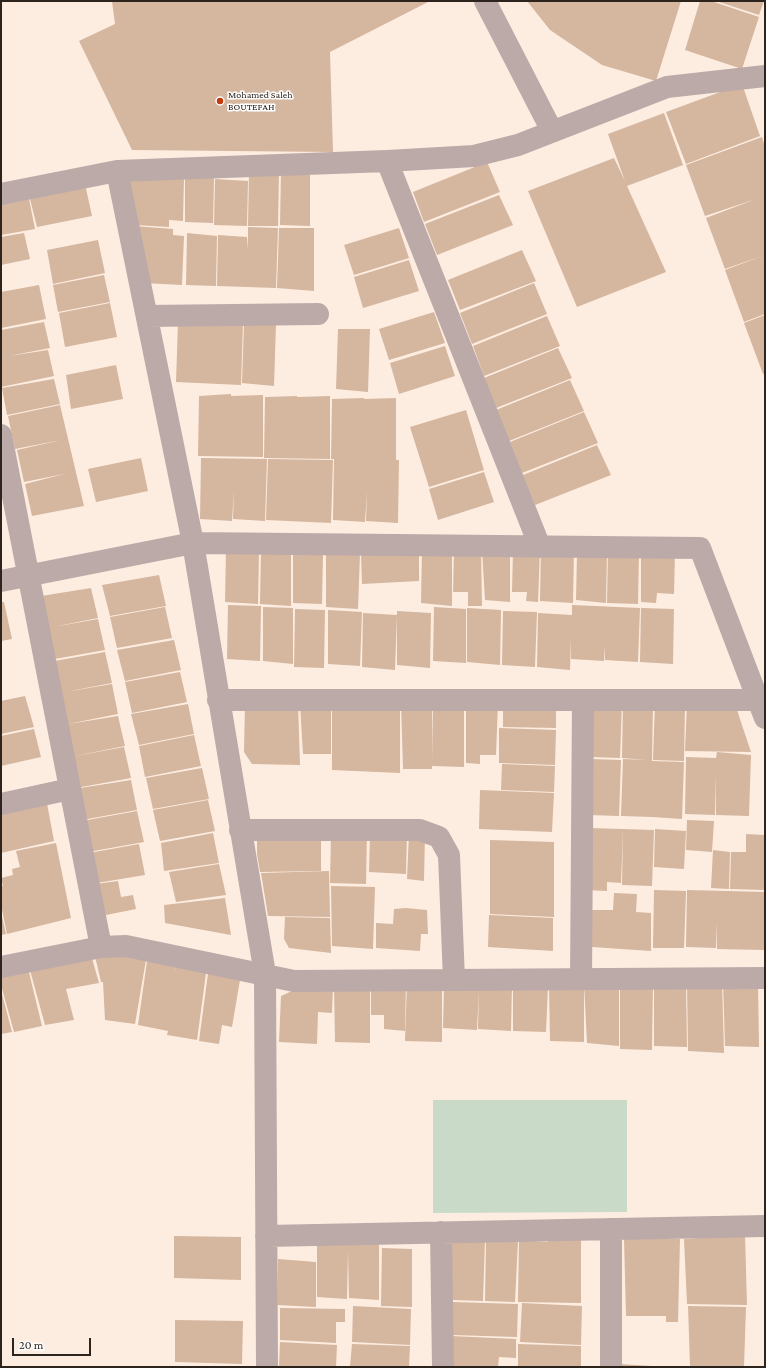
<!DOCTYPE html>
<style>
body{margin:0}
#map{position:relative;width:766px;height:1368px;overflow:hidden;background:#fdede1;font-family:"Crimson Pro",serif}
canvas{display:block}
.frame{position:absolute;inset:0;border:2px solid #2d241d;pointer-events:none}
.scale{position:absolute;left:12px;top:1338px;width:79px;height:18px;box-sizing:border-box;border:2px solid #2d241d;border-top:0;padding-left:5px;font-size:12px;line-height:14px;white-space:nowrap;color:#2d241d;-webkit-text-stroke:3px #fefefe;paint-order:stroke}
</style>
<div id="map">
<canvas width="766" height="1368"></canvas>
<div class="frame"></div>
<div class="scale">20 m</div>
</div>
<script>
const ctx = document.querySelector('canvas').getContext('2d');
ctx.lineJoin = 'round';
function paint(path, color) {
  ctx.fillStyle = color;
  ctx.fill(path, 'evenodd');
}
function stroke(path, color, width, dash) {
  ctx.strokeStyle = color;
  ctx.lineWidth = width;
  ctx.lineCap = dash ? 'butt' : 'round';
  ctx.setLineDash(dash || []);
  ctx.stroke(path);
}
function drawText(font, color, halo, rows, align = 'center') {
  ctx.font = font + ' "Crimson Pro",serif';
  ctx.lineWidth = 3;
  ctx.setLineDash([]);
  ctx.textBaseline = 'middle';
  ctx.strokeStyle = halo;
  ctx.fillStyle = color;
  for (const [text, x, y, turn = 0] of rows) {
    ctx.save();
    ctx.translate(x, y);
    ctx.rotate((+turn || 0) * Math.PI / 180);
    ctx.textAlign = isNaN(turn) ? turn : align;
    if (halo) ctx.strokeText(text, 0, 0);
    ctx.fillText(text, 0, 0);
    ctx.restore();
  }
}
paint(new Path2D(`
 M433,1100H627V1212L433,1213Z`), '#cadac9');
paint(new Path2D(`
 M112,1H430L330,52L333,152L132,150L79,41L115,24Z
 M527,1H681L656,81L602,65L550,30Z
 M700,1H711L759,17L742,69L685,50Z
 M716,1H764L759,15Z
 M742,84L760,136L686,164L666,112Z
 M664,113L683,165L627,186L666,272L577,307L528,191L614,158L625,181L608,134Z
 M762,137L765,147V255L725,269L706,218L756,199L705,216L686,165Z
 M487,162L500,192L424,222L413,192Z
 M281,170L310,171V226L280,225Z
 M249,171L279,172L278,226H248Z
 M127,176L184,178L183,221L169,220V227L135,225Z
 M185,177L214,178L213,223L185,222Z
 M215,179L248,181L247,226L214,225Z
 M85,184L92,216L37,227L29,195Z
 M28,194L35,229L1,235V200Z
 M499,195L513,225L437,255L425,224Z
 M134,226L173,229V235L184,236L182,285L143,283Z
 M248,227L278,228L276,288L217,286L218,235L247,237L248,250Z
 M279,228H314V291L277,288Z
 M399,228L409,258L354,275L344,245Z
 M24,233L30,259L1,265V237Z
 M187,233L217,236L216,286L186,285Z
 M98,240L105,273L53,284L47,250Z
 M522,250L536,281L460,310L448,280Z
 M765,255V314L744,322L725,270Z
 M409,260L419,291L363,308L354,277Z
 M104,275L110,302L58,312L53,285Z
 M534,283L547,314L472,344L460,313Z
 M39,285L46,319L1,328V292Z
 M110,303L117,337L65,347L59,313Z
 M434,312L445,343L389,360L379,329Z
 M765,315V373L763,374L744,323Z
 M547,316L560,346L484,376L473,346Z
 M44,322L50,348L9,356L48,350L54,376L1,387V330Z
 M178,322L243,323L241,385L176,382Z
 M244,323H276L274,386L242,383Z
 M338,329H370L368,392L336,389Z
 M445,346L455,376L399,394L390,363Z
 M558,348L572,378L496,408L484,378Z
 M116,365L123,399L71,409L66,375Z
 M54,379L60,404L7,415L2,388Z
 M570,380L584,411L509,441L496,410Z
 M231,394V396L263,395V457L198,456L199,396Z
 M297,396V397L330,396V459L264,458L265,397Z
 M364,398V399L396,398V460H399L398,523L366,521L367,491L365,522L333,520L334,459H331L332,399Z
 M60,405L84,506L32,516L25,484L64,474L24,482L17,450L61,440L15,449L8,416Z
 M466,410L484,470L429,487L410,427Z
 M584,412L598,443L522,473L510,442Z
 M597,445L611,475L535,505L523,475Z
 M141,458L148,491L96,502L88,469Z
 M201,458L267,459L265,521L233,519L234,490L232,521L200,519Z
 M268,459L333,460L331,523L266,520Z
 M484,472L494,502L438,520L429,489Z
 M226,548L259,549L258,604L225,602Z
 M422,549L452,550V606L421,603Z
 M540,549L538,602L526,601L527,592H512L513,550Z
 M541,549L574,551L573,603L540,601Z
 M641,549L675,551L674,594L657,593L656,603L641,602Z
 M261,550L291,551V606L260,604Z
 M454,550H481L482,606H468V592H453Z
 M482,550H510V602L485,600Z
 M608,550L639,552L638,604L607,603Z
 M419,551V581L362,584L361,553Z
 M607,551L606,603L576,600L577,552Z
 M293,552L323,553L322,604L293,603Z
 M326,553L360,554L358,609L326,607Z
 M159,575L166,606L110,616L102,585Z
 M91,588L98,618L53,627L98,619L105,650L49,660L35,597Z
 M1,602H4L12,639L1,641Z
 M228,605L261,606L260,661L227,659Z
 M572,605L640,608L638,662L605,660V645L604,661L571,659V637L570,670L537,667L538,613L572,615Z
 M165,607L172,638L117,648L110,617Z
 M263,607L293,608V664L263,661Z
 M434,607L466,609V663L433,661Z
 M467,608L501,610L500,665L467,662Z
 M641,608L674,609L673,664L640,662Z
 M295,609L325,610L324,668L294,667Z
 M328,610L362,612L360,666L328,664Z
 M397,611L431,613L430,668L397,665Z
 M503,611L537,612L535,667L502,665Z
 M363,613L397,615L395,670L362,667Z
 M174,640L181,670L125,681L117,650Z
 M105,652L112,683L65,692L112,684L118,714L63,725L49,662Z
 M180,672L187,702L132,713L125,682Z
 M25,696L34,727L1,734V701Z
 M503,701L556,703V728L503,727Z
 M591,701L622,702L620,758L590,757Z
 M401,702H432V760L433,702H464V767L432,766V769H403Z
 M466,702L498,703L496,755H480V764L466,763Z
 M623,702L653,703L652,761L684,762L682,819L652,817L653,799L652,817L621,816L623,759L647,760L622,758Z
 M245,703H298L300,765L252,764L244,752Z
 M332,703H400V773L332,770Z
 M655,703L685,705L684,761L653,760Z
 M687,703L735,704L751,752L685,751Z
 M188,704L194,734L139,745L131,714Z
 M300,704H331V754H303Z
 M118,716L125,746L70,757L62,725Z
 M499,728L556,730L555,765L499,763Z
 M34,729L41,757L1,766V736Z
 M194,735L201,766L145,777L139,746Z
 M124,747L131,778L76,788L70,757Z
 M717,752L751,755L749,816L716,815V774L715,815L685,814L686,757L716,758Z
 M591,759L621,760L619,816L589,815Z
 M502,764L555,766L554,792L501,790Z
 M202,768L209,799L153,809L146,778Z
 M131,780L137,810L82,820L74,789Z
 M480,790L554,793L552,832L479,829Z
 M46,798L54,841L1,853V807Z
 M208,800L215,831L160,841L153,810Z
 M137,811L144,842L88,852L82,821Z
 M687,820L714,821L712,852L686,850Z
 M589,828L623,829L621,883L607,882V891L585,890Z
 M623,829L654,830L652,886L622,885Z
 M655,829L686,831L684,869L654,867Z
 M331,832H367L366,884L330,883Z
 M213,833L219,863L164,871L161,843Z
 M370,833H407L406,874L369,872Z
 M409,833H425L424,881L407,879Z
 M321,834V871L260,872L257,854V837Z
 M746,834L765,835V890L730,889L731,852H746Z
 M490,840L554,842V917L490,914Z
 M56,843L71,918L7,934L1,905V886H3L1,878L13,875L12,869L20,867L16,851Z
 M139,844L145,875L97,883L89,853Z
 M713,850L730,852L729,889L711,888Z
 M219,864L226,895L176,902L169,872Z
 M329,871L330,917L268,916L261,873Z
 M118,881L121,897L133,895L136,909L106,915L98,901L96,884Z
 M331,886L375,887L373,949L332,946Z
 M654,890L686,891L684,948H653Z
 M687,890L765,892V950L717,949V921L716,948L686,947Z
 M614,893L637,894L636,912L651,913V951L592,947V910H613Z
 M225,898L231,935L165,923L164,905Z
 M406,908L427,910L428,934H421L420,951L376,948V923L393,924L394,909Z
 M1,912L6,934L1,935Z
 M489,915L553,918V951L488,947Z
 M285,917L330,918L331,953L289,948L284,939Z
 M90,951L99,983L66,989L74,1020L45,1025L28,963Z
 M94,952L147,954L135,1024L105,1020L103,982H101Z
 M148,954L177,959L175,971L178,959L207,966L197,1040L167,1035L168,1031L138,1025Z
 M27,964L42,1026L14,1032L1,985V969Z
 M209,966L241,974L232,1027L222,1025L219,1044L199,1041Z
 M620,981H653L652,1050L620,1049Z
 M687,981H722L724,1053L688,1051Z
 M723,981L758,983L759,1047L725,1046Z
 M406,982L405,1031L384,1029V1015H371V983Z
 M444,982L512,984L511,1031L478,1029L479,990L477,1030L443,1028Z
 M654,982H686L687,1047L654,1046Z
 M407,983L442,984V1042L405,1041Z
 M584,983H619V1046L587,1043Z
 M334,985H370V1043L335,1042Z
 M513,985L548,986L546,1032L513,1031Z
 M549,985H584V1042L550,1041Z
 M303,986H333L332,1013L318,1012L317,1044L279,1042L281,996Z
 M1,990L12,1032L1,1034Z
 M548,1235L581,1236V1303L518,1302L519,1240L548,1242Z
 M745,1235L747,1305L687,1304L684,1239Z
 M174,1236L241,1237V1280L174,1278Z
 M455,1237L485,1238L483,1301L452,1300L448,1251Z
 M486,1239L518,1240L515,1302L485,1301Z
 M624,1239H680L678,1322H666V1316H626Z
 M348,1240H379V1300L349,1298L348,1250L347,1299L317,1297V1245H348Z
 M382,1248L412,1249V1307L381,1306Z
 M278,1259L316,1262V1307L277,1305Z
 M453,1302L518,1304L517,1337L452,1335Z
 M522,1303L582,1306L581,1345L520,1342Z
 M353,1306L411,1309L410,1345L352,1342Z
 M688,1306L746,1307L744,1367L690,1366Z
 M280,1308L345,1309V1322H336V1343L280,1340Z
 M175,1320L243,1321L242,1364L175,1362Z
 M451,1336L516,1339V1358L499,1357L498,1367H450Z
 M280,1342L337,1345L336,1367H279Z
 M352,1344L410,1346L409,1367H350Z
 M518,1344L581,1346V1367H518Z
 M619,1364L652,1366V1367H619Z`), '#d5b69f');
stroke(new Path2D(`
 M485,1L552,131
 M387,161L540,547
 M117,171L193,543L265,974L267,1367
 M1,194L117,171L387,161L474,156L518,145L667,87L765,76
 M147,316L318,314
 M1,435L101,947
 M1,581L193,543L700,548L765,718
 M218,700H758
 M1,804L70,789
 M240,830H420L439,837L449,855L454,980
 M1,967L101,947L126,946L294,981L765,978
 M581,979L583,700
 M611,1229V1367
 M441,1232L443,1367
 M266,1236L765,1226`), '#bcaaa9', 22);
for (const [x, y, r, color] of [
 [220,101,4,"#c33a0b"]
]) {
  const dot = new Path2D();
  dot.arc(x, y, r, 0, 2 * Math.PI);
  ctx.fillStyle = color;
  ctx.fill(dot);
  stroke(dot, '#fefefe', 1.5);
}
drawText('10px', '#2d241d', '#fefefe', [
 ["Mohamed Saleh",228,95],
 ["BOUTEFAH",228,107]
], 'left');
</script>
